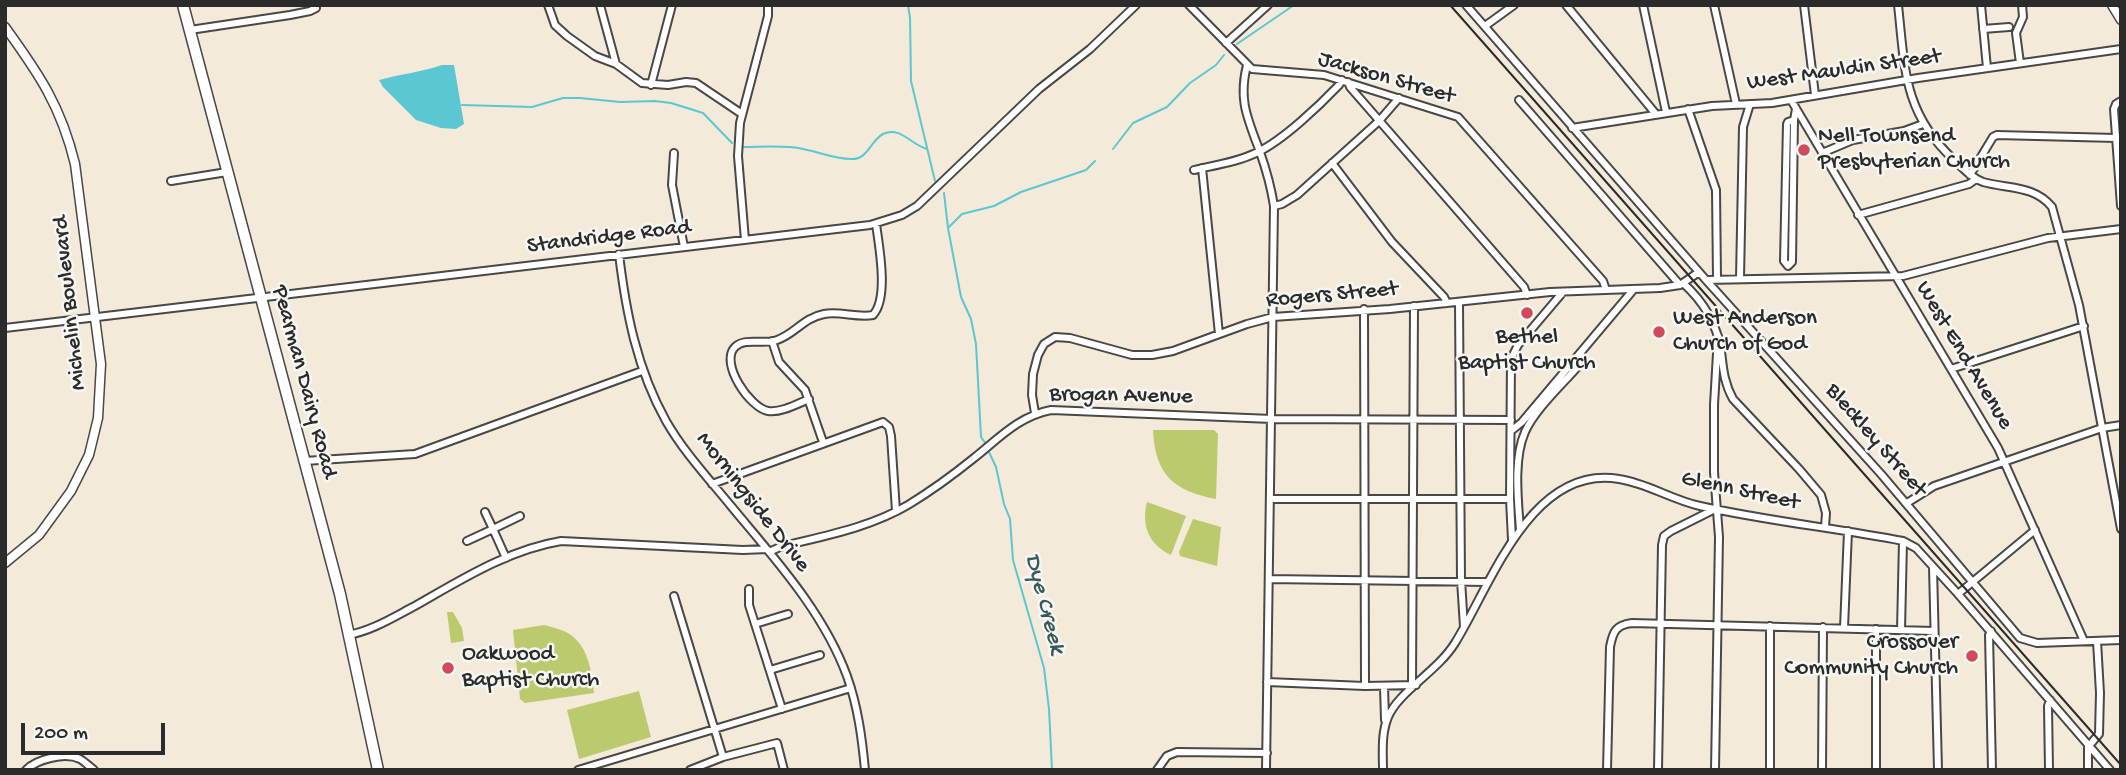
<!DOCTYPE html>
<style>
body{margin:0}
#map{position:relative;width:2126px;height:775px;overflow:hidden;background:#f3eada;font-family:"Gochi Hand",sans-serif}
canvas{display:block}
.frame{position:absolute;inset:0;border:7px solid #2b2b2b;pointer-events:none}
.scale{position:absolute;left:21px;top:723px;width:144px;height:32px;box-sizing:border-box;border:4px solid #2b2b2b;border-top:0;padding-left:9px;font-size:21px;line-height:24px;white-space:nowrap;color:#2b2b2b;-webkit-text-stroke:5px #f6f6f2;paint-order:stroke}
</style>
<div id="map">
<canvas width="2126" height="775"></canvas>
<div class="frame"></div>
<div class="scale">200 m</div>
</div>
<script>
const ctx = document.querySelector('canvas').getContext('2d');
ctx.lineJoin = 'round';
function paint(path, color) {
  ctx.fillStyle = color;
  ctx.fill(path, 'evenodd');
}
function stroke(path, color, width, dash) {
  ctx.strokeStyle = color;
  ctx.lineWidth = width;
  ctx.lineCap = dash ? 'butt' : 'round';
  ctx.setLineDash(dash || []);
  ctx.stroke(path);
}
function drawText(font, color, halo, rows, align = 'center') {
  ctx.font = font + ' "Gochi Hand",sans-serif';
  ctx.lineWidth = 5;
  ctx.setLineDash([]);
  ctx.textBaseline = 'middle';
  ctx.strokeStyle = halo;
  ctx.fillStyle = color;
  for (const [text, x, y, turn = 0] of rows) {
    ctx.save();
    ctx.translate(x, y);
    ctx.rotate((+turn || 0) * Math.PI / 180);
    ctx.textAlign = isNaN(turn) ? turn : align;
    if (halo) ctx.strokeText(text, 0, 0);
    ctx.fillText(text, 0, 0);
    ctx.restore();
  }
}
paint(new Path2D(`
 M1153,430H1214L1218,434L1216,499C1174,491 1155,475 1153,430Z
 M1147,502L1186,516L1171,555C1149,545 1141,525 1147,502Z
 M1193,519L1221,527L1217,566L1180,556L1179,552Z
 M447,612H453L462,628L464,641L451,643Z
 M544,625C551,627 560,629 566,632C588,643 592,672 594,693L525,703L520,699L513,630Z
 M639,691L651,737L579,759L567,710Z`), '#bbca6c');
paint(new Path2D(`
 M442,65H454L464,124L456,129L441,128L416,120L383,87L379,80C401,74 421,72 442,65Z`), '#5bc7d2');
stroke(new Path2D(`
 M908,5L910,18L911,81L935,181
 M1237,44L1294,5
 M462,105L532,107L563,98H580L620,102L655,101L671,103L703,113L732,143
 M744,147C761,147 786,145 803,149C819,152 834,159 851,159C868,160 870,141 883,134C901,126 911,145 927,149
 M1113,149L1133,123L1167,107L1190,83L1216,65L1224,55
 M944,193L948,228L961,297L971,319L976,344L981,437L986,444
 M949,227L962,214L994,206L1021,192L1086,170L1095,161
 M988,450L996,467L1004,504L1010,519L1013,560L1044,668L1049,709L1052,770`), '#5bc7d2', 2);
const minor = new Path2D(`
 M548,5L555,25L567,36L595,56L616,64L642,83L668,85L686,82L696,83L742,114
 M600,5L616,64
 M1189,5L1252,69L1324,75L1458,117L1603,281L1606,290
 M1466,5L1706,280L1881,474L2020,638L2037,643L2121,640
 M1566,5L1655,113
 M1643,5L1666,112
 M1714,5L1736,104
 M1804,5L1815,95
 M1898,5C1905,68 1903,112 1953,159C1962,167 1971,178 1983,182C2008,189 2034,185 2052,207L2079,305L2121,529
 M1981,5L1987,68
 M1485,26L1514,5
 M1983,29L2009,27
 M190,30L290,15L310,11L316,8
 M1226,43L1268,5
 M2020,63L2016,33L2023,17L2022,5
 M1247,65C1238,101 1248,119 1260,152C1266,169 1271,187 1274,206L1266,770
 M1348,82L1350,87L1524,287L1527,295
 M651,85L672,5
 M1519,100L1680,285
 M1791,100L1998,448L2084,641
 M2121,101L2116,104L2114,109L2121,206
 M1688,109L1716,190L1717,278
 M1794,120L1788,122L1787,124L1784,261L1788,266L1792,262L1794,120L1796,109
 M1572,128L1712,106L1772,103L1918,78L2121,49
 M674,153L672,185L684,247
 M1822,153L1853,140L1904,131L1923,124
 M1332,163L1392,242L1444,297L1447,303
 M1202,168L1219,334
 M1194,170C1215,165 1238,162 1258,152C1283,140 1319,106 1339,85L1342,80
 M1970,175L1993,137L1997,135L2116,138
 M171,181L227,172
 M1274,206L1282,204L1297,195L1379,121L1399,98
 M1858,215L1969,184L1976,179
 M745,240L738,156L740,123L768,16V5
 M619,254C626,313 637,369 666,421C683,451 709,479 731,506C774,558 823,611 847,676C858,707 862,738 865,770
 M1740,278L1743,127L1750,104
 M1706,280L1903,276L2048,238L2121,229
 M1683,283C1703,301 1717,324 1721,351C1723,368 1724,383 1733,399L1799,469L1821,495L1826,513L1825,527
 M1459,302L1461,580L1464,627
 M1364,309L1365,686
 M5,328L870,225L902,215L917,206L1039,89L1090,49L1136,5
 M772,341L779,362L805,390L823,442
 M1951,369L2084,326
 M809,399C797,404 781,413 768,411C750,408 719,363 735,347C745,337 765,345 777,340C795,334 803,318 824,314C840,311 857,318 873,315C889,298 879,246 876,224
 M1035,413L1032,395L1033,374L1038,355L1044,344L1055,337L1070,338L1132,355H1152L1173,351L1247,324L1273,317L1390,309L1550,292L1660,288L1680,285L1699,272
 M1511,431L1522,422L1634,289
 M304,461L415,454L642,371
 M712,484L883,422L889,427L891,436L896,511
 M1270,499H1510
 M1907,503L1934,486L2102,428L2121,425
 M1520,530C1518,501 1513,459 1525,432C1535,409 1564,383 1580,364L1583,358L1580,353
 M1512,540L1510,499L1511,359L1518,345L1563,292
 M467,541L493,529L485,512
 M769,552L780,547C823,536 869,528 908,505C931,491 953,475 974,458C998,439 1019,416 1051,410L1272,419L1511,420
 M506,558L493,529L520,516
 M1933,567L1938,770
 M1269,579L1488,582
 M749,589V605L782,709
 M1958,594L2035,530
 M674,596L723,757
 M755,624L788,614
 M1844,628L1848,531
 M1901,630L1903,541
 M1991,631L1989,635L1992,770
 M348,635C371,631 392,618 413,607C459,581 507,550 561,541L743,550L767,549
 M770,670L820,655
 M1267,682L1365,686L1416,685
 M1412,684L1414,306
 M1384,686L1385,720
 M26,770C37,759 65,752 80,759C85,762 90,767 94,770
 M578,770L851,688
 M690,770L723,757L777,743L784,770
 M1157,770L1167,756L1177,752L1267,753
 M1383,770C1383,753 1381,734 1388,717C1399,691 1437,672 1455,643C1491,585 1531,464 1619,479C1647,483 1672,500 1700,506C1767,521 1836,528 1903,541L1916,548L1958,594L2110,770
 M1607,770L1610,647C1613,631 1616,625 1632,623L1934,631
 M1658,770L1662,545L1664,536L1671,531L1715,509
 M1715,770L1719,537L1714,472V405L1718,336
 M1770,770V626
 M1822,770L1823,627
 M1876,770V629
 M2049,770L2048,706L2050,700
 M2088,770V747L2099,734L2100,693L2097,641`);
const major = new Path2D(`
 M2112,5L2121,20
 M5,27C39,74 61,106 75,164L101,364L98,418L89,455L71,491L39,535L5,563`);
const highway = new Path2D(`
 M183,5L340,594L378,770`);
stroke(minor, '#494845', 10);
stroke(major, '#494845', 11);
stroke(highway, '#494845', 13);
stroke(minor, '#fff', 6);
stroke(major, '#fff', 8);
stroke(highway, '#fff', 10);
stroke(new Path2D(`
 M1450,5L2121,765`), '#2b2b2b', 2);
for (const [x, y, r, color] of [
 [1804,150,7,"#d1495b"],
 [1527,313,7,"#d1495b"],
 [1659,332,7,"#d1495b"],
 [1972,656,7,"#d1495b"],
 [448,668,7,"#d1495b"]
]) {
  const dot = new Path2D();
  dot.arc(x, y, r, 0, 2 * Math.PI);
  ctx.fillStyle = color;
  ctx.fill(dot);
  stroke(dot, '#f6f6f2', 2.5);
}
drawText('23px', '#2b2b2b', '#f6f6f2', [
 ["West Mauldin Street",1844,71,-8],
 ["Jackson Street",1386,79,16],
 ["Standridge Road",609,238,-7],
 ["Rogers Street",1332,296,-5],
 ["Michelin Boulevard",71,303,-96],
 ["West End Avenue",1963,356,59],
 ["Pearman Dairy Road",303,382,75],
 ["Brogan Avenue",1121,397,1],
 ["Bleckley Street",1875,441,49],
 ["Glenn Street",1740,492,12],
 ["Morningside Drive",752,503,52]
]);
drawText('23px', '#2b2b2b', '#f6f6f2', [
 ["Nell Townsend",1818,137],
 ["Presbyterian Church",1818,163],
 ["West Anderson",1673,319],
 ["Church of God",1673,345],
 ["Bethel",1527,338,"center"],
 ["Baptist Church",1527,364,"center"],
 ["Crossover",1958,643,"right"],
 ["Community Church",1958,669,"right"],
 ["Oakwood",462,655],
 ["Baptist Church",462,681]
], 'left');
drawText('italic 24px', '#395a5d', '#f6f6f2', [
 ["Dye Creek",1043,604,75]
]);
</script>
